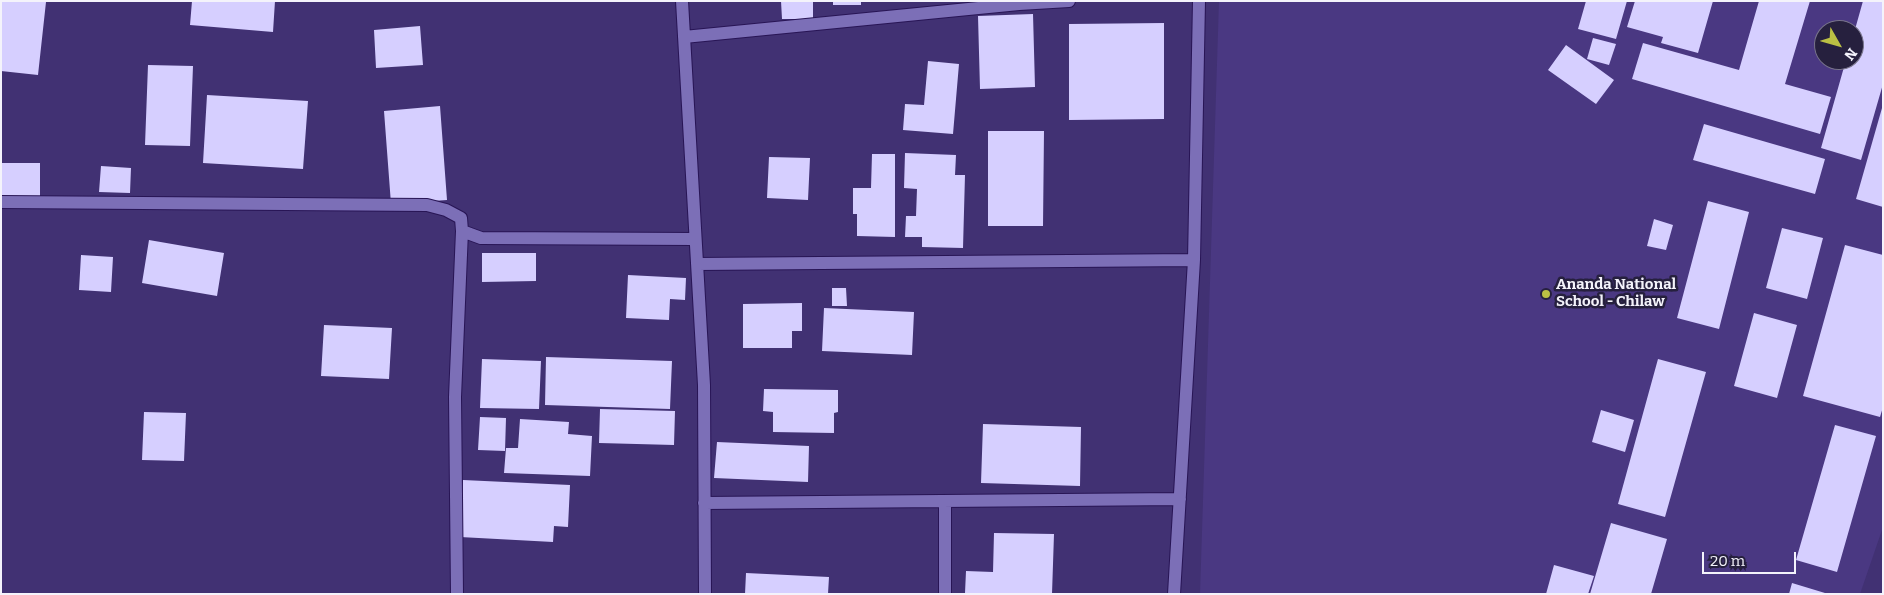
<!DOCTYPE html>
<style>
body{margin:0}
#map{position:relative;width:1884px;height:595px;overflow:hidden;background:#413173;font-family:Bitter,serif}
canvas{display:block}
.frame{position:absolute;inset:0;border:2px solid #f4f3fb;pointer-events:none}
.north{position:absolute;left:1814px;top:20px;width:50px;height:50px;box-sizing:border-box;background:#26203e;border:1px solid #78748a;border-radius:50%;rotate:128deg;font-size:14px;font-weight:700;line-height:20px;text-align:center;color:#f4f3fb}
.north::after{content:'';display:block;margin:auto;width:18px;height:22px;background:#bbc044;clip-path:polygon(50% 0,100% 100%,50% 72%,0 100%)}
.scale{position:absolute;left:1702px;top:552px;width:94px;height:22px;box-sizing:border-box;border:2px solid #f4f3fb;border-top:0;padding-left:6px;font-size:15px;line-height:18px;white-space:nowrap;color:#f4f3fb;-webkit-text-stroke:4px #26203e;paint-order:stroke}
</style>
<div id="map">
<canvas width="1884" height="595"></canvas>
<div class="frame"></div>
<div class="north">N</div>
<div class="scale">20 m</div>
</div>
<script>
const ctx = document.querySelector('canvas').getContext('2d');
ctx.lineJoin = 'round';
function paint(path, color) {
  ctx.fillStyle = color;
  ctx.fill(path, 'evenodd');
}
function stroke(path, color, width, dash) {
  ctx.strokeStyle = color;
  ctx.lineWidth = width;
  ctx.lineCap = dash ? 'butt' : 'round';
  ctx.setLineDash(dash || []);
  ctx.stroke(path);
}
function drawText(font, color, halo, rows, align = 'center') {
  ctx.font = font + ' Bitter,serif';
  ctx.lineWidth = 5;
  ctx.setLineDash([]);
  ctx.textBaseline = 'middle';
  ctx.strokeStyle = halo;
  ctx.fillStyle = color;
  for (const [text, x, y, turn = 0] of rows) {
    ctx.save();
    ctx.translate(x, y);
    ctx.rotate((+turn || 0) * Math.PI / 180);
    ctx.textAlign = isNaN(turn) ? turn : align;
    if (halo) ctx.strokeText(text, 0, 0);
    ctx.fillText(text, 0, 0);
    ctx.restore();
  }
}
paint(new Path2D(`
 M1219,1H1883V527L1860,594H1200ZM1824,30H1854V60H1824Z`), '#4a3882');
paint(new Path2D(`
 M1,1L46,2L38,75L1,71Z
 M192,1H275L273,32L190,25Z
 M781,1H813V19H782Z
 M833,1H861V5H833Z
 M1586,1H1627L1616,39L1578,29Z
 M1635,1H1713L1698,53L1661,43L1663,37L1627,27Z
 M1759,1H1810L1785,84L1831,97L1820,134L1632,79L1643,43L1739,70Z
 M1863,1H1883V84L1861,160L1821,148L1846,60H1854V33Z
 M1033,14L1035,87L980,89L978,16Z
 M1164,23V119L1069,120V24Z
 M420,26L423,65L376,68L374,30Z
 M1593,38L1616,44L1609,65L1587,59Z
 M1566,45L1614,80L1596,104L1548,70Z
 M928,61L959,64L953,134L903,130L905,104L924,105Z
 M148,65L193,66L190,146L145,145Z
 M207,95L308,101L303,169L203,163Z
 M440,106L447,200L391,204L384,111Z
 M1882,108H1883V207L1856,199Z
 M1704,124L1825,159L1815,194L1693,160Z
 M988,131H1044L1043,226H988Z
 M905,153L956,155L955,175H965L963,248L922,247V237H905L906,216H916L917,189L904,188Z
 M872,154H895V237L857,236V214H853V188H871Z
 M769,157L810,158L808,200L767,198Z
 M1,163H40V196H1Z
 M101,166L131,168L130,193L99,192Z
 M1708,201L1749,212L1719,329L1677,318Z
 M1654,219L1673,225L1666,250L1647,246Z
 M1782,228L1823,238L1807,299L1766,288Z
 M149,240L224,253L217,296L142,283Z
 M1845,245L1883,255V407L1880,417L1803,396Z
 M482,253H536V281L482,282Z
 M81,255L113,257L111,292L79,290Z
 M628,275L686,278L685,300L670,299L669,320L626,318Z
 M832,288H846L847,306H832Z
 M802,303V331H792V348H743V304Z
 M824,308L914,312L912,355L822,351Z
 M1754,313L1797,325L1777,398L1734,386Z
 M324,325L392,328L389,379L321,376Z
 M546,357L672,361L670,409L545,405Z
 M482,359L541,361L539,409L480,408Z
 M1658,359L1706,372L1665,517L1618,504Z
 M764,389L838,390V412L834,413V433L773,432V412L763,411Z
 M600,409L675,411L674,445L599,443Z
 M1601,410L1634,420L1625,452L1592,442Z
 M144,412L186,413L184,461L142,460Z
 M480,417L506,418L505,451L478,450Z
 M520,419L569,422L568,434L592,436L590,476L504,473L506,448H518Z
 M983,424L1081,427L1080,486L981,483Z
 M1835,425L1876,436L1837,572L1796,560Z
 M717,442L809,446L808,482L714,478Z
 M463,480L570,485L568,527L554,526L553,542L460,537Z
 M1611,523L1667,539L1651,594H1590Z
 M994,533L1054,534L1052,594L965,593L966,571L993,572Z
 M1554,565L1594,576L1588,594H1546Z
 M746,573L829,577L828,594H745Z
 M1792,583L1825,593V594H1789Z`), '#d6cfff');
const minor = new Path2D(`
 M682,1L704,385L705,594
 M684,37L1019,4L1069,1
 M1,202L427,205L446,210L461,218L462,231L481,238L695,239
 M697,264L1194,260
 M704,503L1180,499
 M457,594L455,397L462,231
 M945,594V501
 M1174,594L1194,260L1199,1`);
stroke(minor, '#281555', 14);
stroke(minor, '#7c6fb7', 12);
for (const [x, y, r, color] of [
 [1546,294,5,"#bbc044"]
]) {
  const dot = new Path2D();
  dot.arc(x, y, r, 0, 2 * Math.PI);
  ctx.fillStyle = color;
  ctx.fill(dot);
  stroke(dot, '#26203e', 2);
}
drawText('bold 15px', '#f4f3fb', '#26203e', [
 ["Ananda National",1556,285],
 ["School - Chilaw",1556,302]
], 'left');
</script>
